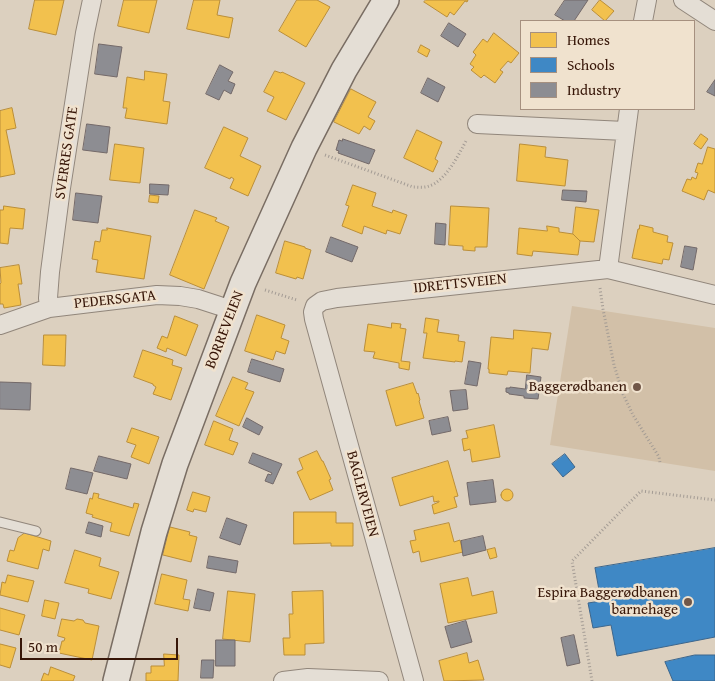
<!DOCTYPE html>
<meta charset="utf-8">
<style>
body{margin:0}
#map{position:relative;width:715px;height:681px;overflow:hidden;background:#dcd0bf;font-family:"Gentium Book Plus",serif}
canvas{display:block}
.legend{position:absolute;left:520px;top:20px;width:175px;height:90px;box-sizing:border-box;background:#f0e2ce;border:1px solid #a6907f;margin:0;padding:6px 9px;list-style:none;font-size:15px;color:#371608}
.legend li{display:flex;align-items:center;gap:10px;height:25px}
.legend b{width:25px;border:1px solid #a6907f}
.scale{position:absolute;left:20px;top:638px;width:158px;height:22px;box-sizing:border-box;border:2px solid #371608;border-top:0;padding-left:6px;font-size:15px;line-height:18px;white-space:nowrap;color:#371608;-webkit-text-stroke:4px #f0e2ce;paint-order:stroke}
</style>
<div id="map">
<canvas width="715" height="681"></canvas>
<ul class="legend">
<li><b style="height:14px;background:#f2c14e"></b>Homes</li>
<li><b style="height:14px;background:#3f88c5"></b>Schools</li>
<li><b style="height:14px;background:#8d8d92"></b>Industry</li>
</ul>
<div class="scale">50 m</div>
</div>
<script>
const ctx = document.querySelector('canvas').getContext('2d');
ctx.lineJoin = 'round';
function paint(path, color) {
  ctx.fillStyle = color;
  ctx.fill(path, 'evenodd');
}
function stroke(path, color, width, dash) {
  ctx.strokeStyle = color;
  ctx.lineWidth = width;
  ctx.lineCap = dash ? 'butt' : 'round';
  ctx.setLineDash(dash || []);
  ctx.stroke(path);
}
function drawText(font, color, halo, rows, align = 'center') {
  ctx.font = font + ' "Gentium Book Plus",serif';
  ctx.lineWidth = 5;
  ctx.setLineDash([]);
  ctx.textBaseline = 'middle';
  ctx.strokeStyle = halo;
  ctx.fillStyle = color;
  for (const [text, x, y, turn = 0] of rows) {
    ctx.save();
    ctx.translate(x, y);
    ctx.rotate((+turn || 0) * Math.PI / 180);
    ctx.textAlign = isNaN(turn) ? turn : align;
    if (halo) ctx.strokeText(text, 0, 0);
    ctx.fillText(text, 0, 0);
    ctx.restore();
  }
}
paint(new Path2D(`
 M572,306L715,328V471L550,445Z`), '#d2c0a8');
const homes = new Path2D(`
 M35,0H64L56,35L29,29Z
 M124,0H157L149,33L118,26Z
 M194,0H220L217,15L233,18L229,38L187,29Z
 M297,0H317L330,7L306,47L279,31Z
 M426,0H468L467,2L465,1L454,15L450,12L447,17L424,2Z
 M600,0L614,11L605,21L592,10Z
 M494,33L519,53L511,63L508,61L500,70L503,72L495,83L484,75L481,78L471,70L474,67L470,64L476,55L473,52L483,39L487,42Z
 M421,45L430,50L427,57L418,52Z
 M145,71L167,74L163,101L170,102L167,124L125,118L127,108H123L127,77L144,80Z
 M275,71L281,73L282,72L305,83L286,120L267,111L274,97L264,92Z
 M351,89L376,102L368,117L375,121L370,130L364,126L359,134L334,122Z
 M12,108L16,128L6,130L15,174L0,177V111Z
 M224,127L248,138L240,156L261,166L248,196L230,188L234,179L231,177L230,179L205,168Z
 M417,130L442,142L435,159L438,161L433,172L404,158Z
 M701,134L708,139L701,149L694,144Z
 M115,144L144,148L140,183L110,180Z
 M520,144L546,147L545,157L568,160L565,186L517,181Z
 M708,147L715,149V193L708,190L704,200L682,191L687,179L691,180L692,177L696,179L698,173L695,172L698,163L702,164Z
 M353,185L376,193L372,206L392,213L393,210L407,215L400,234L387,230L386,234L364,226L362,234L342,226L349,206L346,205Z
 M150,195L159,196L158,203L149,202Z
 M4,206L25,209L23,229L10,228L8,244L0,243V210H3Z
 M451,206L489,208L487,247H475V251L463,250V246L449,245Z
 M576,207L599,210L594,242L580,241L573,234Z
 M195,210L217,218L215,221L229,227L204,289L170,275Z
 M640,225L653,228V232L668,236L667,242L673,243L669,260L663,259L662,264L632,258L638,229H639Z
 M547,226L559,228V232L573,234L580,241L578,255L533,251L532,256L517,254L519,228L547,231Z
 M107,228L151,236L144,279L96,272L98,260L92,259L95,241L100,242L102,230H107Z
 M285,241L305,247V248L311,250L303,279L297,277L296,279L276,273Z
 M19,265L22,284H18L21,305L4,308L3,304H0V284L1,283L0,268Z
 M257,315L285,325L281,338L289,341L285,354L276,351L273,360L245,351Z
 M175,316L198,325L186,356L167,348L166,352L157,348L162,336L167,338Z
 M426,318L439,320L437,332L459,335L458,341L465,342L462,362L455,361V362L423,358L427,333H424Z
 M392,323L401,324L400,328L406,329L401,361L410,362L409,370L399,368V363L373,358L375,352L364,351L368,324L391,328Z
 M514,330L551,333L548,350L532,348L530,373L508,371L507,375L489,373V369H488L491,337L513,339Z
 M44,335H66L65,366L43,365Z
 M143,350L173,360L172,365L182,368L171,400L153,394L156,387L153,385V384L134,377Z
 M233,377L248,383L245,389L254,392L239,426L216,416Z
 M413,383L417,394L418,393L420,400L419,401L424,418L396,426L386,391Z
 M214,421L233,429L229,440L238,443L233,455L205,445Z
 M494,425L500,457L472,462L470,449L464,451L462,439L468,438L466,431Z
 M132,428L159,437L149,464L131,457L136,445L127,442Z
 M317,451L322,461H323L331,479L329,480L333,490L310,500L297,472L303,469L299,459Z
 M448,461L458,496L454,497L457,507L434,514L432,505L439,502V501L434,502L433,496L400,506L392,478Z
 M501 495a6 6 0 1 1 12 0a6 6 0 1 1-12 0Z
 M193,492L210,497L206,512L194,509L193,512L187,510Z
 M94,493L99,494L98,498L133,508L134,503L139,504L129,536L110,531L112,523L92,517L93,515L86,513L90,498L92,499Z
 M294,512H336V523H353V546H331V543L294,544Z
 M449,523L454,542L460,540L463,552L421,562L419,551L413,553L410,541L416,540L414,531Z
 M170,527L190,532L189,535L197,537L191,562L163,555Z
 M25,533L51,541L49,551L43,549L38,569L7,561L10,550L14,551L18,538Z
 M495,548L497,557L490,559L487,550Z
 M75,550L101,558L99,566L119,572L111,599L88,593L89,589L65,583Z
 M162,574L187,580L183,599L190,600L188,611L155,604Z
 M8,575L34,581L28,602L0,595L2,582L5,583Z
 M468,578L472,596L493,591L497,613L448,623L440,584Z
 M228,591L255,594L250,642L223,639Z
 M323,591L324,643L305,644V655H284L283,638H290L289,614H293L292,592Z
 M45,600L59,603L55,619L42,616Z
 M0,608L25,615L19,635L0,630Z
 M62,619L74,621L77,619L83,620L85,623L99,626L92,660L59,653L62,641H64L65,638L58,636Z
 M0,644L16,648L10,668L0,665Z
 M467,653L469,663L478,660L484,680L444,681L439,661Z
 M164,654L179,655L178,681H146V673H151V666H164Z
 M51,667L75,676L73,681H41L44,673L48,675Z`);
paint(homes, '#f2c14e');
stroke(homes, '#ba8e39', 1);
const schools = new Path2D(`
 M565,454L575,467L563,477L552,464Z
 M715,548V637L617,656L611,625L593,628L588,603L601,601L595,568Z
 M695,655H715V681H673L665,662Z`);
paint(schools, '#3f88c5');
stroke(schools, '#3d668c', 1);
const industry = new Path2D(`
 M565,0H588L574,21H565L555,15Z
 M449,23L466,34L458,47L441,36Z
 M99,44L122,47L117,77L95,74Z
 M220,65L233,72L228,81L235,84L231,94L224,90L219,100L206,94Z
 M428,78L445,87L438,102L421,93Z
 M715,80V96L707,92Z
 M87,124L110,127L107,153L83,150Z
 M343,139L375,150L369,164L338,153L339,151L336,150L339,140L342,141Z
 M150,184L169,185L168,195L150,194Z
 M563,190L587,191L586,202L562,200Z
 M76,193L102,196L98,223L73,220Z
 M436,223L446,224L445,245L435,244Z
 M331,237L358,247L352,262L326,252Z
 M685,246L697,248L693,270L681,267Z
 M252,359L284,369L280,382L248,372Z
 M469,361L481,363L477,386L465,384Z
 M527,375L541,377L538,399L524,398V396L509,394V393L506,392V388H510V387L525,389Z
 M0,382L31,383L30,410L0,409Z
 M466,390L468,409L453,411L450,391Z
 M448,417L451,431L432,435L429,421Z
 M247,418L263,427L259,435L243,427Z
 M253,453L282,464L273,484L265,481L268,474L271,475L272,473L249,463Z
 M99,456L131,464L127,479L94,471Z
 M71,468L93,473L87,494L66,489Z
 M493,480L496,502L470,505L467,483Z
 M227,518L247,525L240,545L220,538Z
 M89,522L103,526L101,537L86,533Z
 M483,536L486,550L463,556L461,541Z
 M209,556L238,561L236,573L207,568Z
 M198,589L214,593L210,611L194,608Z
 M466,621L472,642L451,648L445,627Z
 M574,635L580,663L567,666L561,638Z
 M216,640H235V666H216Z
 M202,660H214L213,678H201Z`);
paint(industry, '#8d8d92');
stroke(industry, '#736969', 1);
const service = new Path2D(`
 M0,522L36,531`);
const minor = new Path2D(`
 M683,0L715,21
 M643,21L647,0
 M477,124L625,131
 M608,269L629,109
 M49,308L48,298L50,272L61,188L85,33L92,0
 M0,325L49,308L157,295L180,296L198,299L232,310
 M283,681L308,678L379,681
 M414,681L314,319L313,312L315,306L322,301L337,298L608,269L715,295`);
const secondary = new Path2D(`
 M116,681L154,532L175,464L243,283L304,148L344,70L386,0`);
stroke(service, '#91867b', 11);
stroke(minor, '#91867b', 20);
stroke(secondary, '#796d63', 28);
stroke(new Path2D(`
 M325,155L413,187C418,187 424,188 429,186C446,181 459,154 467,139
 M600,288L603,309L614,365L623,394L633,415L659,457L660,463
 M265,290L297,300
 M592,681L572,561L641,491L715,500`), '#a39b94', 3, [1, 2.5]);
stroke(service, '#e4ded5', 9);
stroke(minor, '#e4ded5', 18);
stroke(secondary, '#e4ded5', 25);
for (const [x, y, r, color] of [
 [637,387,5,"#715748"],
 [688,602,5,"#715748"]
]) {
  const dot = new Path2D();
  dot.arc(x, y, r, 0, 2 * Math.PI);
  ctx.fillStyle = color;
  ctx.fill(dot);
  stroke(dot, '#f0e2ce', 2);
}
drawText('15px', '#371608', '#f0e2ce', [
 ["SVERRES GATE",67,153,-82],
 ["IDRETTSVEIEN",460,284,-6],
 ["PEDERSGATA",115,300,-6],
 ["BORREVEIEN",225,330,-69],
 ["BAGLERVEIEN",362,494,75]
]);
drawText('15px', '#371608', '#f0e2ce', [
 ["Baggerødbanen",627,387],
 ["Espira Baggerødbanen",678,593],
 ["barnehage",678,610]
], 'right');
</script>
